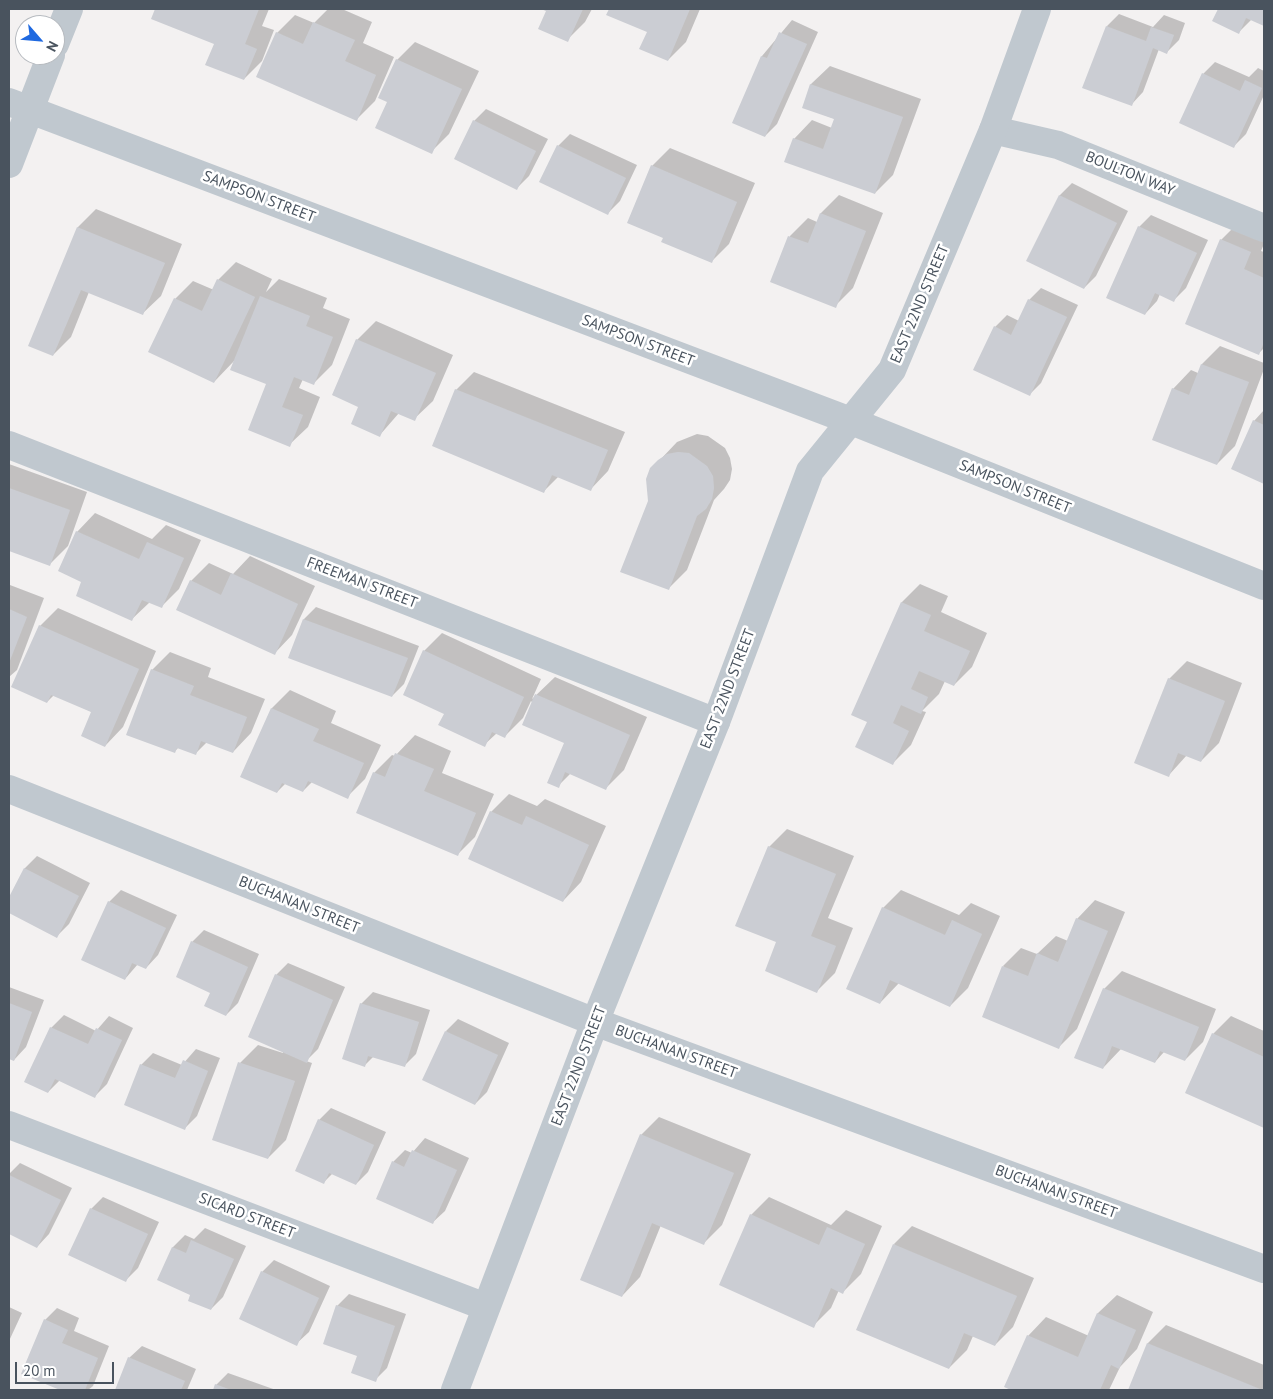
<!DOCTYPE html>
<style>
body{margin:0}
#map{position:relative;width:1273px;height:1399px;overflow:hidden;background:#f3f1f1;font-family:"PT Sans",sans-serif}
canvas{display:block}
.frame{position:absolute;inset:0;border:10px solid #49535e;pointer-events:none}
.north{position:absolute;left:15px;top:15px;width:50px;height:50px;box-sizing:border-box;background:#fff;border:1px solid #b6babf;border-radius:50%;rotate:117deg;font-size:14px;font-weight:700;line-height:20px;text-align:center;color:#49535e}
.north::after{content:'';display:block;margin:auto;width:18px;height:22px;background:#1f69e0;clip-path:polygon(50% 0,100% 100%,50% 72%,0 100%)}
.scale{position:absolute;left:15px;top:1362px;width:99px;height:22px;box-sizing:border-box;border:2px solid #49535e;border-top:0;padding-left:6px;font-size:15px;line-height:18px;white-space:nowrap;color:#49535e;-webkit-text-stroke:4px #fff;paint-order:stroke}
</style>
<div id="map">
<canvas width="1273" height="1399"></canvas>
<div class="frame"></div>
<div class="north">N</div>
<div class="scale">20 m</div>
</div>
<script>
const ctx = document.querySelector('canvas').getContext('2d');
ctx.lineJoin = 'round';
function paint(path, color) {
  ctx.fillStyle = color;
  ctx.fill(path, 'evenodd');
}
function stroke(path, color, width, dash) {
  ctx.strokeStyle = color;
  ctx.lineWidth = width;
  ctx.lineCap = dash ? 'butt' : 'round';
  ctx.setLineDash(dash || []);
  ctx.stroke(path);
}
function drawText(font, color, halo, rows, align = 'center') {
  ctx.font = font + ' "PT Sans",sans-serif';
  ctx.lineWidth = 5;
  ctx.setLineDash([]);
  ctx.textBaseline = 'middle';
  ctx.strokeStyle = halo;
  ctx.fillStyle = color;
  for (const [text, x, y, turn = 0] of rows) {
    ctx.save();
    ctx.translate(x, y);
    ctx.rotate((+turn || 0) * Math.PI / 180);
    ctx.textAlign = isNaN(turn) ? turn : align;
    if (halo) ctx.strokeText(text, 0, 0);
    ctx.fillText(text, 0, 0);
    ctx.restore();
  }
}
paint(new Path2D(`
 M156,9H269L262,26L274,30L262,61L244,79L215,43L152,18Z
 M328,9H342L372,22L363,43L394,57L375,101L357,119L277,33L295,15L314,23Z
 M544,9H592L585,22L567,40L548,10Z
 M610,9H700L686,42L668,60L649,31L608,15Z
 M1219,9H1264V25L1252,19L1239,32L1214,21Z
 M1119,14L1153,27L1164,15L1185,23L1179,40L1167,52L1159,49L1143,92L1131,105L1107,26Z
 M792,20L818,32L777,124L765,136L762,56Z
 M415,42L479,71L449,134L431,152L397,60Z
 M1215,62L1249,77L1258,68L1264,71V95L1246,134L1234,146L1203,74Z
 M830,66L921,99L893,175L875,193L794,139L812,120L832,128L835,119L803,107L811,84Z
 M486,109L548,139L529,176L517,188L474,121Z
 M570,134L637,165L620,201L608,213L558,146Z
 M670,148L755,183L729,244L711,262L664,237L652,166Z
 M1072,183L1128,211L1096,276L1084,288L1028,260L1060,195Z
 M839,195L883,213L853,288L835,306L772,282L790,236L808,218L817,222L821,213Z
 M96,209L182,244L161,296L142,314L89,292L71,337L53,355L30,345L78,227Z
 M1151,215L1208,240L1186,288L1174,300L1160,294L1157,301L1145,314L1139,227Z
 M1239,222L1264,232V244L1261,251L1264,252V348L1259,353L1221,240Z
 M236,262L272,279L266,292L279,279L327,298L323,308L350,319L332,365L314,383L303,379L299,388L320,397L308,427L289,445L268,384L235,360L214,382L175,299L193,281L214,290L218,280Z
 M1041,288L1078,305L1041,383L1029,395L995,327L1007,315L1019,321L1029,300Z
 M376,321L453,355L433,401L414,419L399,413L379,436L360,406L333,395L357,340Z
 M1220,346L1264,363V369L1235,446L1217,464L1173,389L1191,370L1198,373L1202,364Z
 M474,372L625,432L608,471L590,490L559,476L544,491L456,390Z
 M1264,410V482L1233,468L1254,421Z
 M697,434L708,436L725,448L730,458L732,469L730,480L724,489L714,500L687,570L669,588L649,501L659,461L677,442Z
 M9,464L87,492L68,546L50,564L9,550Z
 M95,513L152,539L166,525L201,540L179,589L161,607L150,602L131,620L83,581L77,532Z
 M250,556L315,586L292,635L274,654L191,581L209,563L233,574Z
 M920,584L948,596L941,612L987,633L972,667L954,685L945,681L939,694L922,711L926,712L911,745L893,763L868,721L853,715L902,602Z
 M10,585L44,598L17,670L9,677Z
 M316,607L419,646L404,684L392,696L289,657L304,619Z
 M58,608L156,651L123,727L105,746L92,712L54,695L47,702L40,626Z
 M442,633L541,679L532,699L555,677L647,717L624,770L606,788L571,773L558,786L566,742L531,701L523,718L505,736L497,733L484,745L445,713L424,651Z
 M170,652L211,668L208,677L265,699L251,733L233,752L207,742L195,754L179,747L174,752L152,670Z
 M1187,661L1242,683L1219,743L1201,761L1187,755L1169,775V679Z
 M290,690L336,711L331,723L381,745L365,779L347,797L312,782L303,791L286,783L277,792L242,776L272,708Z
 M415,735L451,751L442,773L494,794L475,837L457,855L374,773L392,755L395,756Z
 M509,794L537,806L545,799L606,826L581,882L563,901L491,812Z
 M787,829L854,856L828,918L853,928L835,973L817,991L778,941L769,847Z
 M37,856L90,883L69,924L57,936L9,912V900L25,868Z
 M121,890L177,915L158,955L146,968L138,964L125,979L109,902Z
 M901,890L959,915L971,903L1000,916L968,988L950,1006L899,983L880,1003L883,908Z
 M1095,900L1125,912L1077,1029L1059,1047L1003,966L1021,948L1037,954L1056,936L1068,941L1077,919Z
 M204,930L259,954L238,1003L226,1015L212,992L192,942Z
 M288,963L345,987L318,1049L306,1061L312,1063L286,1140L268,1158L240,1063L258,1045L283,1053L276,975Z
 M1122,971L1216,1009L1203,1042L1185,1060L1164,1052L1155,1062L1121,1049L1103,1068L1104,989Z
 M9,987L44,1000L26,1047L14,1060L9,1058Z
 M373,992L430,1010L416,1054L404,1066L374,1056L365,1065L361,1004Z
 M64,1015L96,1031L109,1016L133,1028L107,1084L95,1096L60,1080L48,1092L26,1081L51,1028Z
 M1231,1016L1264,1031V1127L1187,1092L1213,1034Z
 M458,1019L509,1043L487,1092L475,1104L446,1031Z
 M196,1049L220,1058L197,1116L185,1128L141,1065L153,1053L182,1065Z
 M331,1108L386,1132L368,1172L356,1184L333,1173L324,1182L319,1120Z
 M659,1117L751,1154L722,1225L704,1243L661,1225L640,1277L622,1296L641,1135Z
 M425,1138L469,1158L445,1211L432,1223L393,1162L405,1150L412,1153Z
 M20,1163L72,1188L49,1234L37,1247L9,1233V1174Z
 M103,1197L159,1222L138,1268L126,1280L91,1209Z
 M769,1197L831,1225L846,1210L882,1226L861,1274L843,1292L839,1290L831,1308L813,1326L751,1215Z
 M912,1226L1034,1278L1013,1327L995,1345L973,1336L967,1350L949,1368L894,1244Z
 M205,1228L246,1246L223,1297L211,1309L192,1294L159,1280L173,1247L185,1235L194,1239Z
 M274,1260L330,1286L309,1332L296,1344L262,1272Z
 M349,1294L406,1314L387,1368L375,1380L337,1306Z
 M1117,1295L1153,1312L1137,1349L1120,1367L1109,1390H1015L1005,1386L1028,1336L1046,1317L1089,1336L1098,1313Z
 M9,1307L22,1313L9,1341Z
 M57,1308L79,1318L74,1331L109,1346L93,1386L88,1390H63L23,1373L45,1320Z
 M1166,1325L1264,1365V1390H1129L1148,1343Z
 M142,1346L196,1369L187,1390H116L129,1358Z
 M228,1373L276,1390H214L216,1385Z`), '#0003');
paint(new Path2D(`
 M155,9H259L245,44L257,49L244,80L205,65L214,44L151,19Z
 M541,9H583L568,42L538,29L546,11Z
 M609,9H690L668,61L639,49L647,32L606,15Z
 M1218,9H1264V26L1246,18L1239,34L1212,21Z
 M313,22L355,40L345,61L376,75L357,121L256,77L276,32L303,44Z
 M1106,26L1146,41L1151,27L1174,35L1167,54L1153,48L1132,106L1082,88Z
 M779,32L807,44L765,137L732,123L761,56L767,58Z
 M396,59L462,89L432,154L375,128L387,102L378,98Z
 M1202,73L1240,91L1245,80L1262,88L1234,148L1179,123Z
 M810,84L903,117L875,194L784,162L793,138L823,149L834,119L802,108Z
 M473,120L536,151L517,190L454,159Z
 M557,145L626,178L608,215L539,182Z
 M651,165L737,202L712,263L661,242L663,238L627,223Z
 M1059,195L1117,223L1084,289L1026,261Z
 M820,213L866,231L836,308L770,282L788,236L808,243Z
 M1138,226L1197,253L1174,302L1155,293L1145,315L1106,298Z
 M77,227L165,263L143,315L81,290L53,356L28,346Z
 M1220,239L1251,252L1244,269L1264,278V342L1259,355L1185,324Z
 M217,279L255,297L214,383L148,352L174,298L202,311Z
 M260,296L310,316L306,326L333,337L314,385L294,377L282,407L303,415L290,447L248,430L266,384L230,370Z
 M1028,299L1067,317L1030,396L973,370L994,326L1011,335Z
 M356,339L436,373L415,421L391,411L380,437L351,424L358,407L332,395Z
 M1201,364L1249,382L1217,465L1152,440L1172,388L1189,395Z
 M455,389L608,450L591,491L552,475L544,493L432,446Z
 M1253,420L1264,425V484L1231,469Z
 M678,452L689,453L707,466L713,476L714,488L712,499L706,509L697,516L669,590L620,572L648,501L646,479L650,468L658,460L667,454Z
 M9,488L70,510L50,566L9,551Z
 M76,531L139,559L147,542L184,558L162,608L142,600L132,621L76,596L81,582L58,571Z
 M231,573L298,604L275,655L176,610L190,580L221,595Z
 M901,602L931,615L924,631L970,651L954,686L919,671L911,689L928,697L921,714L901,705L893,723L909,731L893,765L855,747L867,722L851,715Z
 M9,609L27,617L9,663Z
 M303,619L408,658L392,697L288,658Z
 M39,625L139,669L105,747L81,736L91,712L51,695L47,703L11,687Z
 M423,650L524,697L505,738L492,732L485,747L438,725L444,714L403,695Z
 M151,669L194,686L190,695L247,717L233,753L201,741L196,755L177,748L175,753L126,735Z
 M1168,678L1225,701L1201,762L1178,753L1169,777L1134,763Z
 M535,694L630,735L606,790L565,772L559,788L547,783L564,743L522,725Z
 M271,708L319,729L313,741L364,763L348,799L308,781L303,792L282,783L277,793L240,777Z
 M395,753L434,769L424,791L476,813L458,856L356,813L373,772L385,777Z
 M490,811L522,825L526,816L589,845L563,902L468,859Z
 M768,846L836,874L811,936L836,946L817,993L765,971L776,942L735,926Z
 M24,868L79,896L57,938L9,913V897Z
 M108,901L166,928L146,969L132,963L125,980L81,960Z
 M882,907L945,935L952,920L982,934L950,1007L890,980L880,1004L846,989Z
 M1076,918L1108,931L1059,1049L982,1017L1002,966L1028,976L1037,953L1058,962Z
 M191,941L248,967L226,1016L204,1006L210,993L176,977Z
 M275,974L333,1000L307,1063L248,1037Z
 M1103,988L1199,1027L1185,1061L1160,1051L1155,1063L1112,1046L1103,1069L1074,1058Z
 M9,1003L32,1012L14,1061L9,1059Z
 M360,1003L419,1022L405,1067L368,1056L365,1067L342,1059Z
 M50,1027L88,1044L96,1028L122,1040L95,1098L55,1079L48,1093L24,1082Z
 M445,1031L498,1055L475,1105L422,1080Z
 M1212,1033L1264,1057V1128L1185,1093Z
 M183,1060L208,1071L185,1130L124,1105L140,1064L175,1078Z
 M238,1062L295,1081L268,1159L212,1140Z
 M318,1119L374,1145L356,1185L329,1173L324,1184L295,1171Z
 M640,1134L734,1173L704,1245L652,1223L622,1297L580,1280Z
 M412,1150L457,1170L433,1224L376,1199L392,1161L404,1167Z
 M9,1175L61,1200L37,1248L9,1234Z
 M90,1208L148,1234L126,1282L68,1255Z
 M750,1214L819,1245L827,1227L865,1244L843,1294L831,1288L814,1328L719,1285Z
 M191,1240L234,1259L211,1310L188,1301L190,1295L157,1280L172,1247L186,1253Z
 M893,1244L1017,1296L995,1346L964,1333L949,1369L856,1330Z
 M261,1271L319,1298L297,1346L239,1319Z
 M336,1305L395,1326L376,1382L351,1373L357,1356L323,1344Z
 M1097,1313L1136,1330L1119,1369L1111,1365L1100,1390H1011L1004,1387L1027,1335L1078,1357Z
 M44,1319L68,1330L62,1343L98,1358L85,1390H60L21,1374Z
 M1147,1343L1260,1389V1390H1128Z
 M128,1357L185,1381L181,1390H115Z
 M215,1384L231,1390H213Z`), '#cbcdd3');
stroke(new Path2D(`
 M55,44L69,9
 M9,102L851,421L1264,586
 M993,130L1058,145L1264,228
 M9,164L51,55
 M9,445L716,722
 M9,789L595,1022L1264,1269
 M9,1125L486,1307`), '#c0c8cf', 28);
stroke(new Path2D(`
 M455,1390L595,1022L716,722L810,471L892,370L993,130L1037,9`), '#c0c8cf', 28);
drawText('15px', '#49535e', '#fff', [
 ["BOULTON WAY",1130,174,22],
 ["SAMPSON STREET",259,197,21],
 ["EAST 22ND STREET",920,304,-67],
 ["SAMPSON STREET",638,341,21],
 ["SAMPSON STREET",1015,487,22],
 ["FREEMAN STREET",362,583,21],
 ["EAST 22ND STREET",728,689,-69],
 ["BUCHANAN STREET",299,905,22],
 ["BUCHANAN STREET",676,1052,20],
 ["EAST 22ND STREET",579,1066,-69],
 ["BUCHANAN STREET",1056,1192,20],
 ["SICARD STREET",247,1216,21]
]);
</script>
